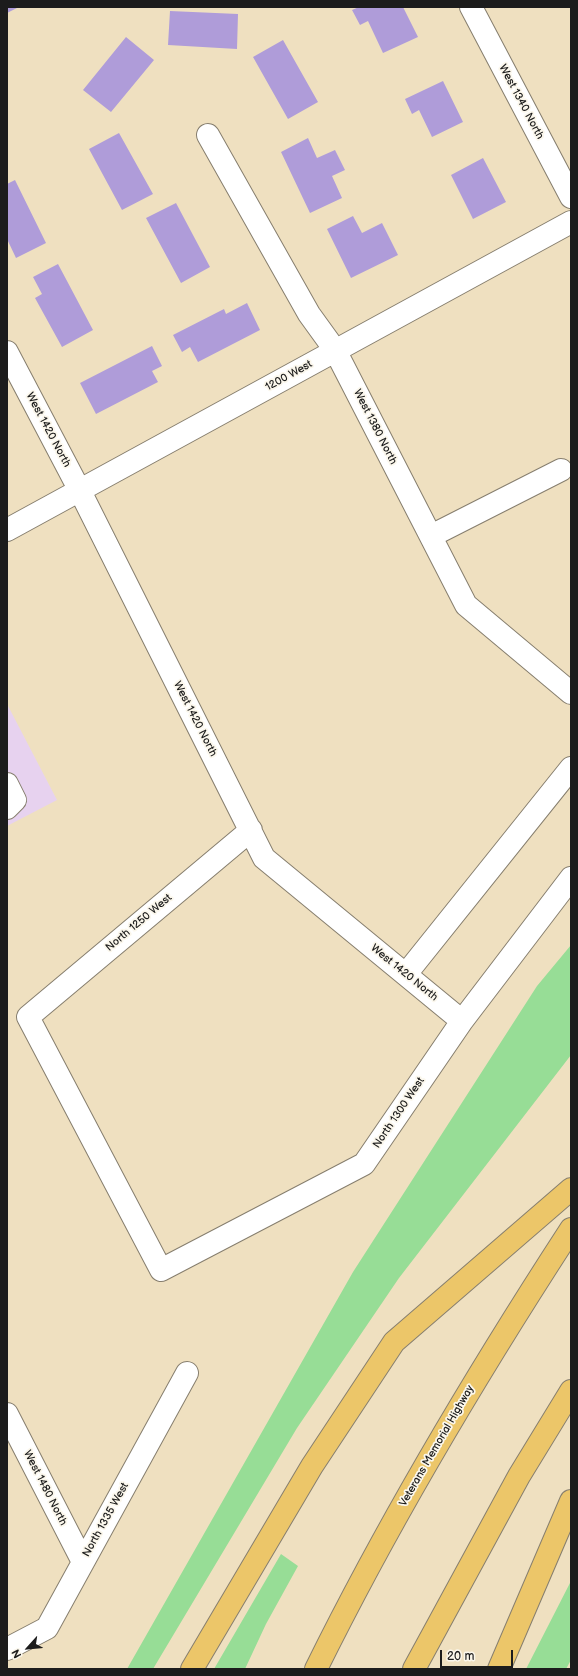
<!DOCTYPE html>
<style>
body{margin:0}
#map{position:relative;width:578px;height:1676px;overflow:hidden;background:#efe0c0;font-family:"Balsamiq Sans",sans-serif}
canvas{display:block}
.frame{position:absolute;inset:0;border:8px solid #1c1c1c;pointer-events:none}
.north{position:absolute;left:8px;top:1628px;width:40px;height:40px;-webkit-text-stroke:3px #fbf7ec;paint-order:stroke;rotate:243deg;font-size:11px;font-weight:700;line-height:16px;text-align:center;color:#1c1c1c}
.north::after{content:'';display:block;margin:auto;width:14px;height:18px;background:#1c1c1c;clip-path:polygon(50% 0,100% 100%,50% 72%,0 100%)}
.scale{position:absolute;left:440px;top:1650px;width:73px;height:18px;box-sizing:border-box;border:2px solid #1c1c1c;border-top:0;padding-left:5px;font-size:12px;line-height:14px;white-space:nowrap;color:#1c1c1c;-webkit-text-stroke:3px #fbf7ec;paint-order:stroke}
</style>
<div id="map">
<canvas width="578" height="1676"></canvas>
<div class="frame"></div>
<div class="north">N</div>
<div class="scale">20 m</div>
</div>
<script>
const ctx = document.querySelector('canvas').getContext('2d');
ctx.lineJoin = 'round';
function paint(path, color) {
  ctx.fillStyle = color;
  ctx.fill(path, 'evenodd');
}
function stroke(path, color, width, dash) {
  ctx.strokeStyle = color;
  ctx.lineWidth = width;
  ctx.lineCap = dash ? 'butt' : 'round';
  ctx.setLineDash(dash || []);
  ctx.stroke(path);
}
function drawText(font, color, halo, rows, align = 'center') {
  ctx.font = font + ' "Balsamiq Sans",sans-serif';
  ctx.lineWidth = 3.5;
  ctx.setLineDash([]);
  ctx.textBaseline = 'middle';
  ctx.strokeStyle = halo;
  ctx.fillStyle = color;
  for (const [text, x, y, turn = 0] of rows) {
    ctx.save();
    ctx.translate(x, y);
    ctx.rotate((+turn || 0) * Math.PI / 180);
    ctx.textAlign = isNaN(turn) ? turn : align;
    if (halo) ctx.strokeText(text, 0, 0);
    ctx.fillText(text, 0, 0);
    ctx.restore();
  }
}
paint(new Path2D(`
 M7,704L57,800L7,826Z`), '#e7d2ef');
paint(new Path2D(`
 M571,945V1055L399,1278L297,1428L153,1669H127L353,1272L537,986Z
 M281,1554L298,1566L266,1624L245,1669H214Z
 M571,1581V1660L566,1669H526Z`), '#97dd96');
paint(new Path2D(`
 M7,7H19L7,13Z
 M359,7H403L418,37L383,53L368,21L360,25L352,10Z
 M170,11L238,14L237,49L168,45Z
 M126,37L154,60L111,112L83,90Z
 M283,40L318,102L288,119L253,57Z
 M443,81L463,122L432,137L419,110L412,114L405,99Z
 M119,133L153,194L122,210L89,149Z
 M308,138L317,158L335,150L345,170L332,176L342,198L310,213L281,152Z
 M483,158L506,202L473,219L451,175Z
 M15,180L46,243L16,258L7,239V184Z
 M176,203L210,267L181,283L146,218Z
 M353,216L362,233L382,223L398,255L351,278L327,229Z
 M58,264L93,330L62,347L35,298L42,294L33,277Z
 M247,303L260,330L198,362L190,347L182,352L173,335L224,309L226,314Z
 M152,346L162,366L152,371L158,382L96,414L80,383Z`), '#af9cd9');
const minor = new Path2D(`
 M471,7L571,197
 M208,135L309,314L335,350L466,605L571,693
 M7,352L80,491L264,858L462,1021
 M7,530L571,222
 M431,536L561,470
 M7,784L15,800L7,808
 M251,830L28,1017L161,1270L364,1164L462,1021L571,878
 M406,974L571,768
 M7,1414L83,1562
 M7,1649L47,1628L187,1373`);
const highway = new Path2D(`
 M192,1669L312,1466L394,1342L571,1189
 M316,1669C391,1517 478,1372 571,1229
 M414,1669L519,1476L571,1391
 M499,1669L571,1501`);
stroke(minor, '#867e6e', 24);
stroke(highway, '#867e6e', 24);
stroke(minor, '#fff', 22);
stroke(highway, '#ecc669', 22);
drawText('11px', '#1c1c1c', '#fbf7ec', [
 ["West 1340 North",521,102,62],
 ["1200 West",289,376,-29],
 ["West 1380 North",375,427,63],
 ["West 1420 North",48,430,62],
 ["West 1420 North",195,719,63],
 ["North 1250 West",139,923,-40],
 ["West 1420 North",404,973,39],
 ["North 1300 West",399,1113,-56],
 ["Veterans Memorial Highway",437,1446,-60],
 ["West 1480 North",45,1488,63],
 ["North 1335 West",106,1520,-61]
]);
</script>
